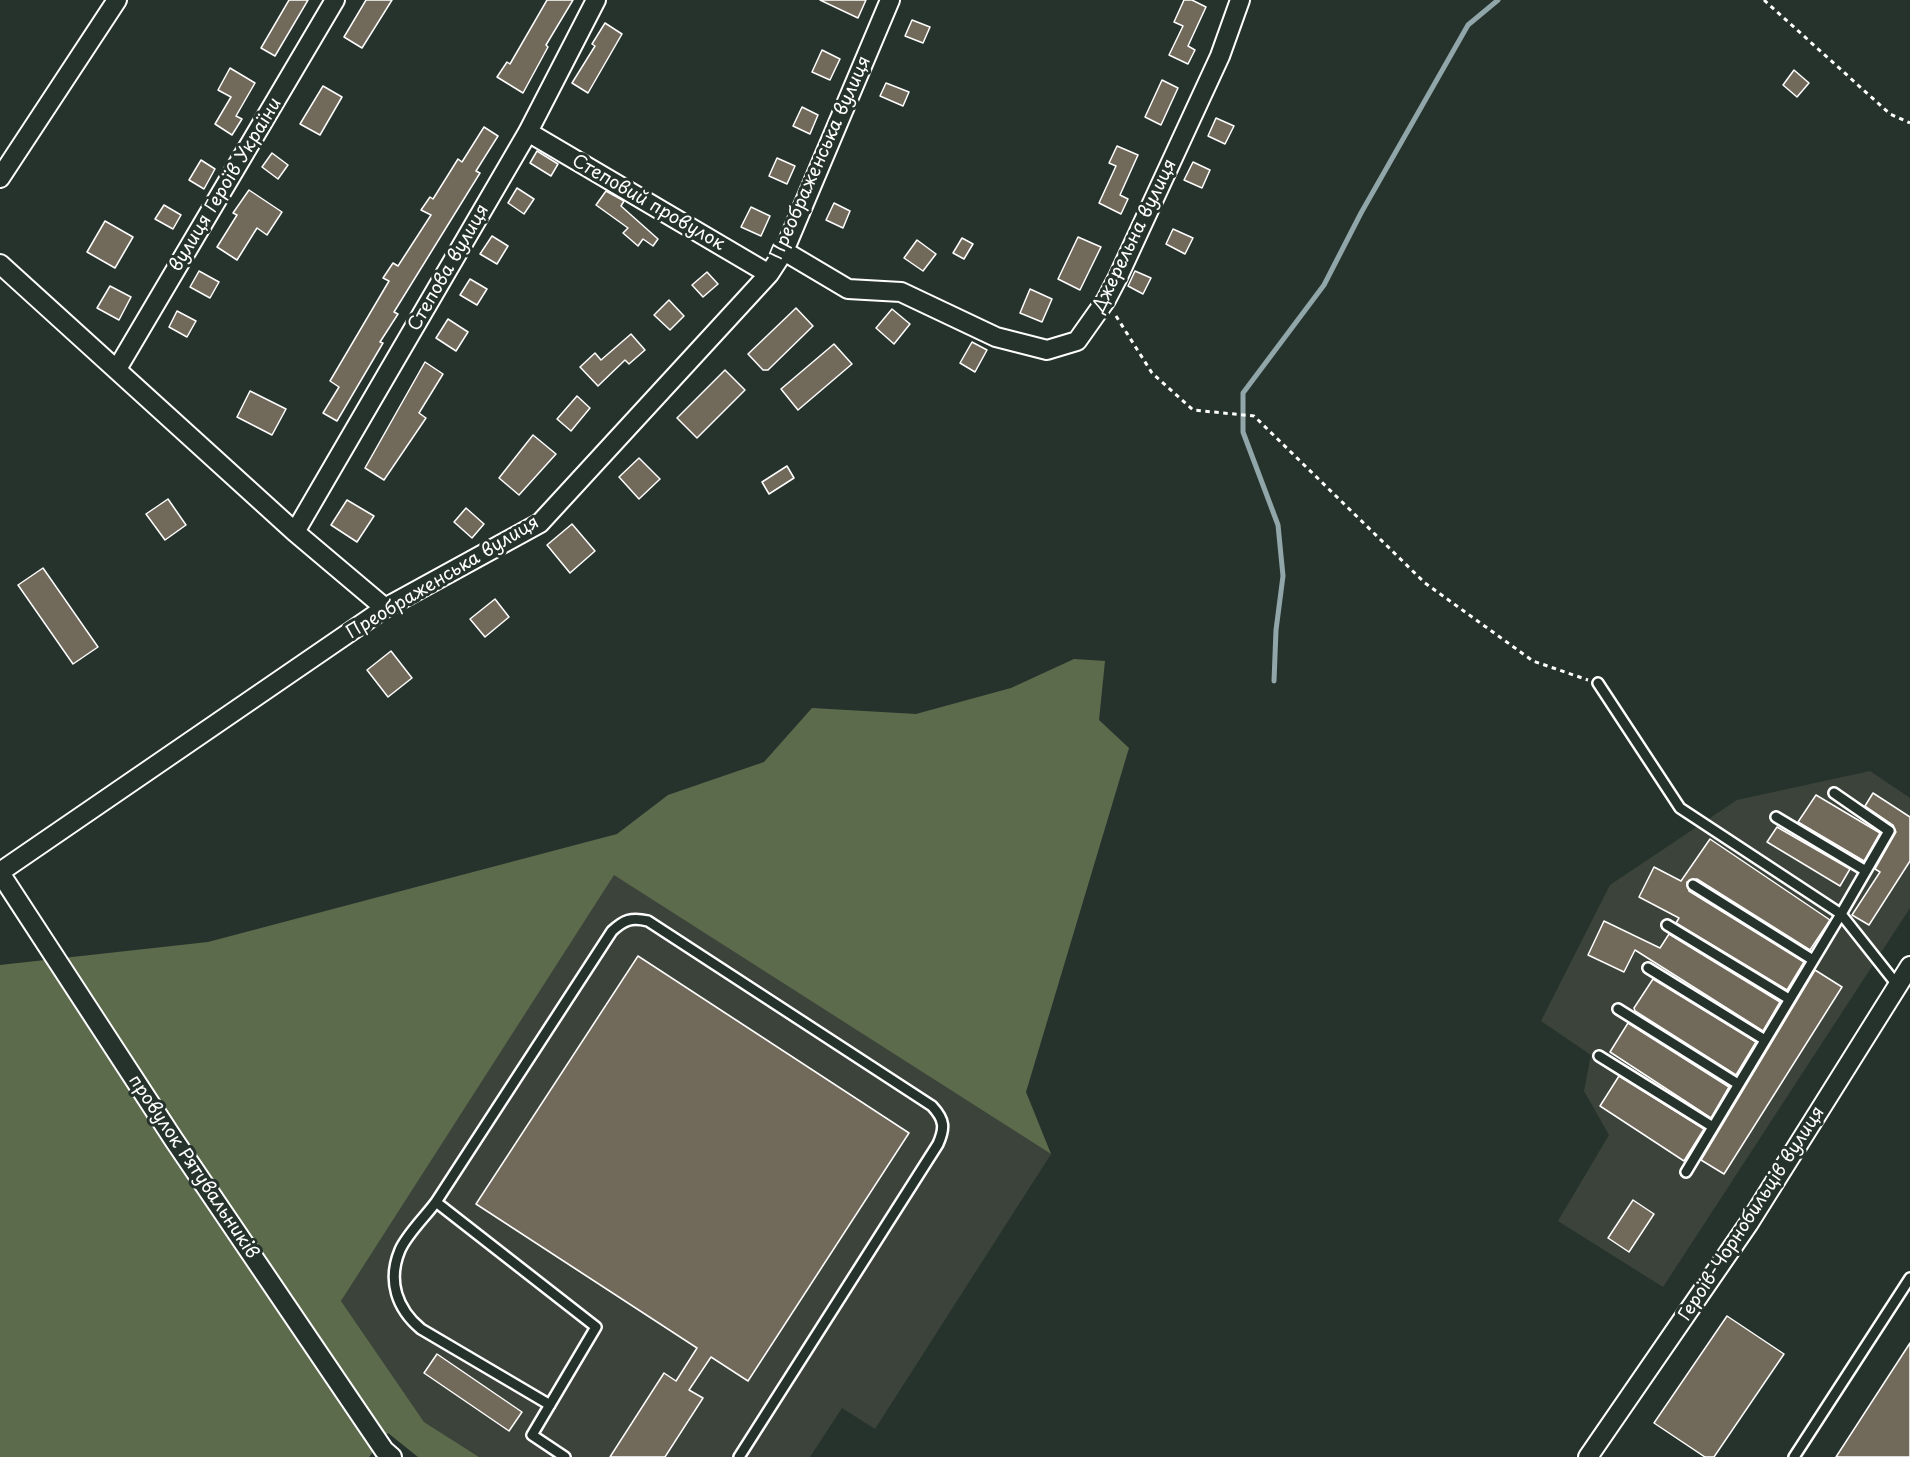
<!DOCTYPE html>
<meta charset="utf-8">
<style>
body{margin:0}
canvas{display:block;background:#26332d}
</style>
<canvas width="1910" height="1457"></canvas>
<script>
const ctx = document.querySelector('canvas').getContext('2d');
ctx.lineJoin = 'round';
function paint(path, color) {
  ctx.fillStyle = color;
  ctx.fill(path, 'evenodd');
}
function stroke(path, color, width, dash) {
  ctx.strokeStyle = color;
  ctx.lineWidth = width;
  ctx.lineCap = dash ? 'butt' : 'round';
  ctx.setLineDash(dash || []);
  ctx.stroke(path);
}
function drawText(font, color, halo, rows, align = 'center') {
  ctx.font = font + ' "Playpen Sans",sans-serif';
  ctx.lineWidth = 6;
  ctx.setLineDash([]);
  ctx.textBaseline = 'middle';
  ctx.strokeStyle = halo;
  ctx.fillStyle = color;
  for (const [text, x, y, turn = 0] of rows) {
    ctx.save();
    ctx.translate(x, y);
    ctx.rotate((+turn || 0) * Math.PI / 180);
    ctx.textAlign = isNaN(turn) ? turn : align;
    if (halo) ctx.strokeText(text, 0, 0);
    ctx.fillText(text, 0, 0);
    ctx.restore();
  }
}
paint(new Path2D(`
 M1870,771L1910,798V908L1663,1287L1558,1221L1609,1135L1584,1091L1591,1055L1541,1021L1610,885L1737,800Z
 M614,874L1051,1154L875,1429L842,1408L810,1457H479L424,1422L341,1301Z`), '#3c433a');
paint(new Path2D(`
 M1074,659L1105,661L1099,720L1129,748L1026,1092L1051,1154L614,875L341,1301L424,1422L479,1457H418L388,1433L369,1457H0V965L208,942L617,834L668,795L764,762L812,708L916,714L1011,688Z`), '#5d6b4d');
stroke(new Path2D(`
 M1274,681L1276,630L1283,576L1278,525L1243,432V393L1324,285L1361,213L1468,25L1498,0`), '#91a6a9', 5);
const building = new Path2D(`
 M289,0H308L275,56L261,48Z
 M366,0H392L362,48L344,37Z
 M547,0H573L546,45L548,47L523,93L497,77L507,62L510,64Z
 M820,0H866L858,18Z
 M1184,0H1192L1206,7L1188,46L1195,50L1188,64L1169,55L1183,26L1174,22Z
 M912,20L930,27L923,43L905,36Z
 M605,23L622,34L588,93L572,83L595,46L592,44Z
 M822,50L840,59L830,80L812,72Z
 M230,68L255,83L236,116L242,119L232,135L215,124L231,97L218,90Z
 M1794,70L1809,83L1797,97L1783,85Z
 M1162,80L1178,88L1161,125L1145,117Z
 M886,83L909,92L903,106L880,96Z
 M323,86L342,97L320,135L300,124Z
 M802,107L818,115L810,134L793,126Z
 M1216,118L1234,126L1225,144L1208,136Z
 M484,127L498,136L476,171L480,173L394,312L398,314L380,342L383,343L337,421L323,413L339,387L330,381L389,281L383,278L393,263L398,266L431,215L421,210L430,197L433,199L458,159L462,162Z
 M1117,146L1138,155L1120,195L1128,199L1121,214L1099,203L1116,166L1109,163Z
 M537,151L558,164L551,176L530,163Z
 M272,153L288,165L278,179L262,167Z
 M777,158L795,166L787,184L769,176Z
 M201,160L215,169L204,189L189,180Z
 M1193,162L1210,170L1202,188L1184,180Z
 M517,188L534,199L524,214L508,203Z
 M249,190L282,212L267,235L257,228L237,260L217,247L237,215L233,213Z
 M606,191L624,201L621,206L658,239L653,246L643,239L638,246L623,233L628,228L596,205Z
 M834,203L850,211L843,228L826,220Z
 M164,205L181,215L173,229L155,219Z
 M751,207L770,216L761,236L741,227Z
 M105,221L133,237L115,268L87,252Z
 M1173,229L1193,238L1185,254L1166,244Z
 M492,236L508,246L497,264L480,254Z
 M1078,237L1101,247L1080,290L1058,279Z
 M962,238L973,244L964,259L953,253Z
 M917,240L936,254L923,271L904,258Z
 M199,271L219,282L210,298L190,287Z
 M1135,271L1151,278L1143,294L1128,286Z
 M707,272L718,284L703,297L692,285Z
 M470,279L487,289L477,305L460,295Z
 M110,286L131,297L119,320L97,308Z
 M1030,289L1052,299L1042,322L1020,313Z
 M669,300L684,316L670,330L654,315Z
 M796,308L813,326L768,370H763L748,354Z
 M892,309L910,324L894,344L876,328Z
 M177,311L196,321L187,337L169,327Z
 M448,319L468,332L456,351L436,338Z
 M631,334L645,350L629,364L625,360L598,386L580,367L595,353L601,360Z
 M972,342L987,350L975,372L960,363Z
 M834,344L852,364L798,410L781,389Z
 M425,362L443,374L419,413L426,418L384,480L365,468Z
 M725,370L745,390L697,438L677,418Z
 M250,391L286,409L272,435L237,417Z
 M577,396L590,408L571,431L557,419Z
 M533,435L556,454L519,495L499,478Z
 M639,458L660,479L639,499L619,477Z
 M787,466L794,478L769,494L762,482Z
 M168,499L186,525L165,540L146,514Z
 M347,500L374,516L357,542L331,525Z
 M466,508L484,524L472,538L454,522Z
 M572,524L595,551L570,573L547,545Z
 M43,568L98,647L73,664L18,585Z
 M495,599L509,617L485,637L470,619Z
 M391,651L412,678L388,697L367,670Z
 M1873,793L1910,817V861L1869,925L1852,915L1880,872L1875,869L1896,832L1893,825L1865,806Z
 M1816,795L1880,833L1864,861L1798,822Z
 M1777,827L1850,869L1840,886L1767,842Z
 M1710,839L1830,920L1810,950L1697,879L1687,882L1689,891L1804,962L1787,990L1676,923L1679,918L1639,897L1654,867L1681,881Z
 M1604,921L1660,948L1669,934L1780,1002L1763,1031L1635,950L1624,972L1588,955Z
 M638,956L909,1133L748,1381L711,1357L689,1390L703,1398L665,1457H610L664,1373L676,1381L697,1348L476,1204Z
 M1815,970L1842,987L1724,1174L1701,1160Z
 M1653,979L1756,1042L1736,1075L1635,1011L1634,1008Z
 M1628,1023L1729,1087L1711,1118L1610,1052Z
 M1619,1076L1704,1129L1684,1161L1600,1106Z
 M1633,1200L1654,1214L1629,1252L1608,1238Z
 M1727,1316L1784,1354L1714,1457H1705L1654,1423Z
 M1910,1343V1457H1836Z
 M437,1354L522,1412L509,1431L424,1373Z`);
paint(building, '#716959');
stroke(building, '#fff', 1.5);
const service = new Path2D(`
 M1598,683L1680,808L1841,914L1686,1172
 M1834,793L1889,831L1841,914L1898,986
 M1776,817L1866,871
 M1693,885L1813,960
 M1667,925L1789,999
 M1648,968L1765,1040
 M1618,1009L1738,1084
 M1599,1056L1713,1127
 M436,1202C425,1217 407,1234 400,1250C387,1281 397,1309 421,1329L550,1405
 M565,1457L532,1435L596,1327L436,1202L612,931C624,920 631,917 648,921L932,1106C945,1120 945,1128 938,1144L739,1457
 M1794,1457L1910,1278`);
const minor = new Path2D(`
 M528,132L769,274
 M0,178L117,0
 M784,251L848,289L901,292L996,337L1047,350L1077,341L1106,300L1118,277L1220,56L1240,0
 M0,264L295,532L385,608
 M117,369L335,0
 M295,532L528,132L596,0
 M0,872L385,608L540,523L769,274L784,251L890,0
 M0,873L174,1140L384,1450L392,1457
 M1588,1457L1749,1223L1910,966`);
stroke(service, '#fff', 14);
stroke(minor, '#fff', 22);
stroke(new Path2D(`
 M1764,0L1890,114L1910,123
 M1116,316L1152,373L1193,410L1254,416L1425,583L1533,661L1588,680`), '#fff', 3, [4.5, 4.5]);
stroke(service, '#26332d', 9);
stroke(minor, '#26332d', 18);
drawText('18px', '#fff', '#26332d', [
 ["Преображенська вулиця",821,158,-66],
 ["вулиця Героїв України",226,185,-59],
 ["Степовий провулок",648,203,30],
 ["Джерельна вулиця",1135,236,-64],
 ["Степова вулиця",449,268,-60],
 ["Преображенська вулиця",443,578,-31],
 ["провулок Рятувальників",193,1167,56],
 ["Героїв-Чорнобильців вулиця",1752,1214,-57]
]);
</script>
